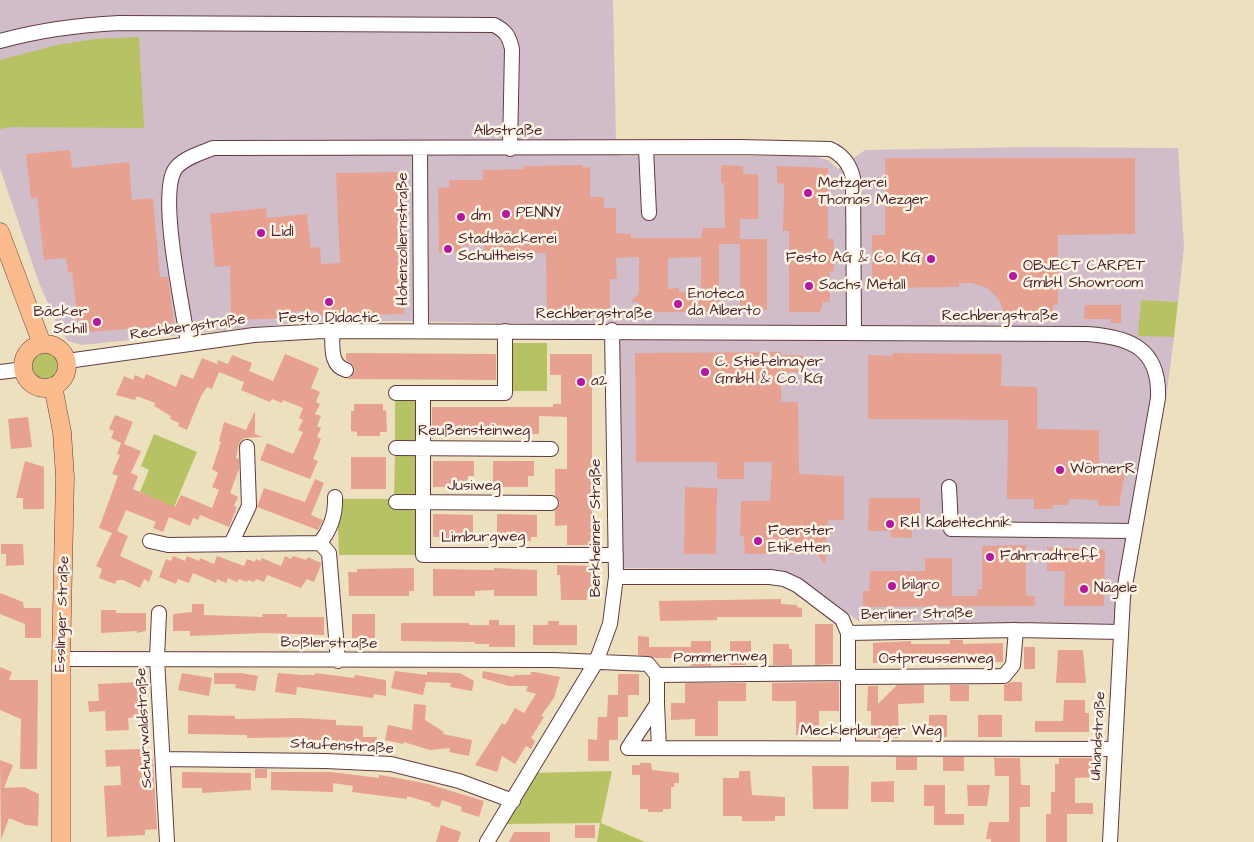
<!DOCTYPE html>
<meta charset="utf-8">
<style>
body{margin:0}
canvas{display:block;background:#ede0bf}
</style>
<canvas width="1254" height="842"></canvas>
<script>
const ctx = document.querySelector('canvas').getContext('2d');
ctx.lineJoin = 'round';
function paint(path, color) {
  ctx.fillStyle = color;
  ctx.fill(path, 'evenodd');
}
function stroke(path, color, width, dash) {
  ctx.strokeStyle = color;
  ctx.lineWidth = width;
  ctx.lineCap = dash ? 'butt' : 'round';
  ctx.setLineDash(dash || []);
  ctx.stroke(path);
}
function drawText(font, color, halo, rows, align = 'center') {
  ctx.font = font + ' "Architects Daughter",sans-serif';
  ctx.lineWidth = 5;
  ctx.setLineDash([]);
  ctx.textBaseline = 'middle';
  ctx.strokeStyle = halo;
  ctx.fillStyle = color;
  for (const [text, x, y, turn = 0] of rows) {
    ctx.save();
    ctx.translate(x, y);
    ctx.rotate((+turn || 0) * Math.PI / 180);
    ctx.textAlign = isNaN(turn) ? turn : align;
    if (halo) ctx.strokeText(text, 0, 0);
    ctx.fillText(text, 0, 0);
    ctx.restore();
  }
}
paint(new Path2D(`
 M0,0H613L616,141L619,156H813L828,160L838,169L865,150L1029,147L1178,148L1184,247L1178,302L1142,301L1138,335L1174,337L1166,399L1132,562L1126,626L858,621L812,586L786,573L767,569L611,568L604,325L403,321L306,322L82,345L68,341L59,329L39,283L0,168Z`), '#d1bdca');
paint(new Path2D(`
 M139,37L144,128L12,127L0,129V60L57,45L95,39Z
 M1141,300L1178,302L1174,337L1138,336Z
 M511,343H547V391H511Z
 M32 365a14 14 0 1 1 28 0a14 14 0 1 1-28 0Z
 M395,396L417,399L415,443L395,444Z
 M154,434L197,452L174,507L140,492L149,470L141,466Z
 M395,450L417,453V555H339L337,499H394Z
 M612,771L601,823L645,842H597L600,823L499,824L531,773Z`), '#b6c263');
paint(new Path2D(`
 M70,150L72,168L129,162L132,200L153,198L160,277H168L174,325L79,333L72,272L68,273L66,258L44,260L37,197L31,198L26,154Z
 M885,158H1135V234L1058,235V305H1053V316H1004L1000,301L989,289L972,283H959V287L872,288V235H885Z
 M583,165V168L590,167V197H604V208H616V233L631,234V238H701L703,228H725L724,183H721V165L743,166V174H758V219H740V239H767V310H740V244H719V312H639V302H631L639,293V257L616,258L617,279H610V310L547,312L546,253L509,254V251H484V246H463L457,253H439L438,188L450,187L449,180H483V170L524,169V166ZM701,257V292H679V288L668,289V258Z
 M777,166L828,168V239H834V271H830V302H823L820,312H789V231H783L784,184L777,183Z
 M400,172L404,314L316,316V311H296V318L231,320L230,266L215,267L210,214L266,208L267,218L307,214L311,248L320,247L321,264L340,263L336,173Z
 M1085,305H1121V323H1110L1111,319H1084Z
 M781,352V355H803V372H781V402H798L799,474L844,476V520H828L825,564L817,554H790V551L771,536V554H745L744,536H740L741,501H770L772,462H744V479H717V462H636L635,353Z
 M346,353L496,354V380L346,379L351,377L355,370L353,365L346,360Z
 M893,353L1002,354L1001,386L1037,387V429L1099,430V467L1125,473L1119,506H1098V500L1069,499L1068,505H1053V509H1034V499H1007L1008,420L868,419V355L893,356Z
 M285,354L319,368L311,388L320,392L316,402L320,404L315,414L321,416L317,426L321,428L317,437L321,439L313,459L318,461L310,479L260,460L267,443L293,454L303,432L298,430L303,420L299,418L303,408L283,400L282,403L272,399L270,402L241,390L244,382L219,372L212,389L207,387L201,396L187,430L178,426L179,423L170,419L171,416L154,406L155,403L137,396L135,400L116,395L124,376L133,380L135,375L144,379L146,374L176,387L181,374L193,379L202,358L217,364L218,360L228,364L232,355L252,363L249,371L273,381Z
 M550,354H592V545H567V525L555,526V511L560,503L555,495V469H567V417L539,416V434H432V407H553V404H561V375H550Z
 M354,404H383V411L386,410L387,432H380V436H357V432L351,431V411H354Z
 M255,411V434L262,437L244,438L239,443L236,458L239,459V469L230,493L238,497L234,506L237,507L229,527L200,515L198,520L193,518L190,526L169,517L163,532L153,528L156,522L126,510L117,531L128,536L120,556L153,571L149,582L144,579L140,588L123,580H117L115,584L99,578L102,569L96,566L112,533L99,528L118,476L112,474L120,455L117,454L121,443L111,438L114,431L109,429L115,415L133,422L124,444L141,451L131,473L138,476L133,489L175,507L181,495L212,508L219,490L212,487L218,473L212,469L221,442L219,441L224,422L246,430Z
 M28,417L32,447L11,449L8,419Z
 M351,457H386V489H351Z
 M25,461L44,467V509H23V498H16Z
 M433,461H474V476H468L467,487H433Z
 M493,461H534V476H528V487H493Z
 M315,479L324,483L311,515L323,520L318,530L257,507L264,488L305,502Z
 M685,487L717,488L716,554H684Z
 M869,498H920V517H912V538L891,537V531H868Z
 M433,514L473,515V537H467V541H439V537H433Z
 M497,514L537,515V537H531V541H503V537H497Z
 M1,544H23L24,565L6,566V554H1Z
 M1026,545V596H1035V606L863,607V591H869L870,571H925V558H952V596H978L977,589H982V546Z
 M1047,547L1105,550L1104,606H1064L1065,571H1047Z
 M173,556L185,561L187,556L199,561L200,558L214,564L217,556L244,566L247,559L255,562L256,559L260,561L262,558L281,566L285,556L291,559L293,556L306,560L308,557L321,563V565L314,582L307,579L301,588L267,575L264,582L256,579L254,582L248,580L247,582L239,579L237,582L228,578L226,583L217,579L216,583L193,573L189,583L178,579L176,584L159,577L166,559L171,561Z
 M557,565L592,566V594H587V600H561L560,575H557Z
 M414,568V591H409V596H349L348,572H357V569Z
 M494,568L537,570V596H494V590L475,591V596H433V569L494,570Z
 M0,593L23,602L24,608H41V638H25V624L0,614Z
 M781,599V604L797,605V607L802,608V617H717V620L660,621L659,601Z
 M192,604H204V615L263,617L262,614H287V617H324V635L263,633L190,636V631H173V614L192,612Z
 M101,610H116V613H146V631L137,633V631L101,633Z
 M352,614H375V638H352Z
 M489,620H499V625H515V647H489V644H475V642L401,641V623H469V625H489Z
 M548,621H559V625H577V645H533V625H548Z
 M815,624H833V664L815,665Z
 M638,636L649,637V647H691V641H711V666H691V658H654L638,655Z
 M950,640H963V644L1003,643V662L967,663V659H945V663L932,662L916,661V659L894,660V663H873V643L911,641V644H950Z
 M730,641H751V662H745L746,665H730Z
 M773,644H789V649H792V665H773Z
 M1024,647H1035V669H1024Z
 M1058,650H1083L1086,683H1056Z
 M0,667L12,672L9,680H38L37,769H20L21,719L0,710Z
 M395,671L427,675V672L460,673L474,681L472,691L450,687L451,683L426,682L423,695L391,688Z
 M483,671L514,677V675H530L531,672H535L560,677L554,698L541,716L544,717L531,738L535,741L531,749L526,746L515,764L502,756L497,772L475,765L502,723L505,725L515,708L524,713L536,694L526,691L528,686H509L482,678Z
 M182,673L212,678L209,696L178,690Z
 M214,673H241L258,676L255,691L235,688L236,684H214Z
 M278,673L302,675H315V673L354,678L355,675L386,680V696L374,694L373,698L297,687L296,695L275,692Z
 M618,674H639V695H628V717H618V740H609V761H588V739L597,740L598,717H607L608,695H618Z
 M138,682L139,717L128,718L129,730L106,731L105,711L89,712L88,701H99L98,684Z
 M839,682V711H819V735H796V701H772V683Z
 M1011,682H1022V701H1004V685Z
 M685,683H746V701H718V736H695V719L671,720V703H685Z
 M897,685H924V703L898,704L899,738H871V711H867L868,686H878V704Z
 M950,685H969V701H950Z
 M1064,700H1085V713H1089V732H1035V721H1063Z
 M414,704L426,705L425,720L444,732L443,734L472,740L469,756L449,752L450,748L430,750L404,742L403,744L385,740L388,725L412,730Z
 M188,715L235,716V719L298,718L336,720V725L363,726V737H377L376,747L335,746V740H308V737L247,738V735L188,734Z
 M929,715H947V737H929Z
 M978,715H1002V737H978Z
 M141,749L142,759L153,758L157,829L145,830V835L107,837L104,786L121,785L120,766L106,767L105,750Z
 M896,757H917V770H896Z
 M943,757H964V771H943Z
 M994,758H1020L1021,785H1030V807H1020V842H991V839H986L989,822H1009V776H995Z
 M1059,758H1102V777L1075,778V803H1093V814H1067V842H1046V814H1051V792H1055V764H1059Z
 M0,760L13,765L4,788L24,787L39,794L38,826L26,825L9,818L1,840Z
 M640,763H651L652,770L679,773V783H674V787H671V809H663V812H648V809H640V775H632V765H640Z
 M812,766H849L848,809H813Z
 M255,769H267V778H255Z
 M739,771H750L752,795L785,797V816H775V821H742V816H723V778H739Z
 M182,772L251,773V790L202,793V788H182Z
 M271,772H331L379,778V775L392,777L428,784L484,801L479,817L461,811L462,807L442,800L439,808L431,805V803L407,796V799L352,792L353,786L333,783V792L271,790Z
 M894,781V802H871V782Z
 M924,785H945V814H964V825H934V806H924Z
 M967,785H990L987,806H968Z
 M441,825L461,832L458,842H436Z
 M575,825H595V838H575Z
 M514,832H550V842H509Z`), '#e7a190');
const minor = new Path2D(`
 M0,41C40,30 77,25 119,23L494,25C506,31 509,36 512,49L510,149
 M420,148L421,330
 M646,148L649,213
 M332,331C333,345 329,365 346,370
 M505,331V393H423V555H616
 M188,343C183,308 159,200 174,171C180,159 201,153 213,148L739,147L830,149C843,155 850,164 853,178L854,332
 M67,361L254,335L323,331L1087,334C1131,337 1160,349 1158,398L1123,597L1110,842
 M0,372L24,369
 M396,393H423
 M396,448L551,449
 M949,487L951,529L1134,531
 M396,502L551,503
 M150,541L168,545L320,543L329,553L338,661
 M320,543C330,530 336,514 335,497
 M231,544L249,506L247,447
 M616,577H770L784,579L797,585L842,619L848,633L1016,630L1121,632
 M159,613L157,658L167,842
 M848,633V748
 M61,659L553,660L648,664L657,675L849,673
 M849,677L1004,676L1013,665L1016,630
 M657,704L659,748
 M628,748L1114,749
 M628,748L657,704V675
 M163,759L325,761L391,764L459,781L513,801
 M487,842L596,662L610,624L616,577L612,330`);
const major = new Path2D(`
 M0,232L42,344
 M23 366a22 22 0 1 1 44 0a22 22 0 1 1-44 0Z
 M53,386L62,432L65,477L61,659V842`);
stroke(minor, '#623c41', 16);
stroke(major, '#623c41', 19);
stroke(minor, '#fff', 14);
stroke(major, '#fbbb8d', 18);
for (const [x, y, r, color] of [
 [808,193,5,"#b5179e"],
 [506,214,5,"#b5179e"],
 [461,217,5,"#b5179e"],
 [261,233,5,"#b5179e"],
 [448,249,5,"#b5179e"],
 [931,259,5,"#b5179e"],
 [1013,276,5,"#b5179e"],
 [809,286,5,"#b5179e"],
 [329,302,5,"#b5179e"],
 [678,304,5,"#b5179e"],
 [97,322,5,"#b5179e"],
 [705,372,5,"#b5179e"],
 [581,382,5,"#b5179e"],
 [1060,470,5,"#b5179e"],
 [890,524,5,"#b5179e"],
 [758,541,5,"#b5179e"],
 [990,557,5,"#b5179e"],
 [892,586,5,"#b5179e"],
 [1084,589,5,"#b5179e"]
]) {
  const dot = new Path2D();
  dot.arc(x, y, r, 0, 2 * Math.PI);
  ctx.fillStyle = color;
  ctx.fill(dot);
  stroke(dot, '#fcf5e5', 2);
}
drawText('15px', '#4a1f2b', '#fcf5e5', [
 ["Albstraße",508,132],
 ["Hohenzollernstraße",404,239,-90],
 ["Rechbergstraße",594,315],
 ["Rechbergstraße",1000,317],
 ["Rechbergstraße",188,328,-8],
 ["Reußensteinweg",474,432],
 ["Jusiweg",474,487],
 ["Berkheimer Straße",597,528,-90],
 ["Limburgweg",483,538,-1],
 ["Esslinger Straße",63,614,-88],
 ["Berliner Straße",917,615,-1],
 ["Boßlerstraße",329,644,1],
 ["Pommernweg",720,658,-1],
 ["Ostpreussenweg",936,660],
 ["Schurwaldstraße",145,728,-93],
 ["Mecklenburger Weg",871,732],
 ["Uhlandstraße",1099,736,-87],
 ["Staufenstraße",342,747,3]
]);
drawText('15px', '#4a1f2b', '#fcf5e5', [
 ["Metzgerei",818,184],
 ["Thomas Mezger",818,201],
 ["PENNY",516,214],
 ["dm",471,217],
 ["Lidl",271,233],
 ["Stadtbäckerei",458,240],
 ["Schultheiss",458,257],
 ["Festo AG & Co. KG",921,259,"right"],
 ["OBJECT CARPET",1023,267],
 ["GmbH Showroom",1023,284],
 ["Sachs Metall",819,286],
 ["Enoteca",688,295],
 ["da Alberto",688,312],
 ["Bäcker",87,313,"right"],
 ["Schill",87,330,"right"],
 ["Festo Didactic",329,319,"center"],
 ["C. Stiefelmayer",715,363],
 ["GmbH & Co. KG",715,380],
 ["a2",591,382],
 ["WörnerR",1070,470],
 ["RH Kabeltechnik",900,524],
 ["Foerster",768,532],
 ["Etiketten",768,549],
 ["Fahrradtreff",1000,557],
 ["bilgro",902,586],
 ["Nägele",1094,589]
], 'left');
</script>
